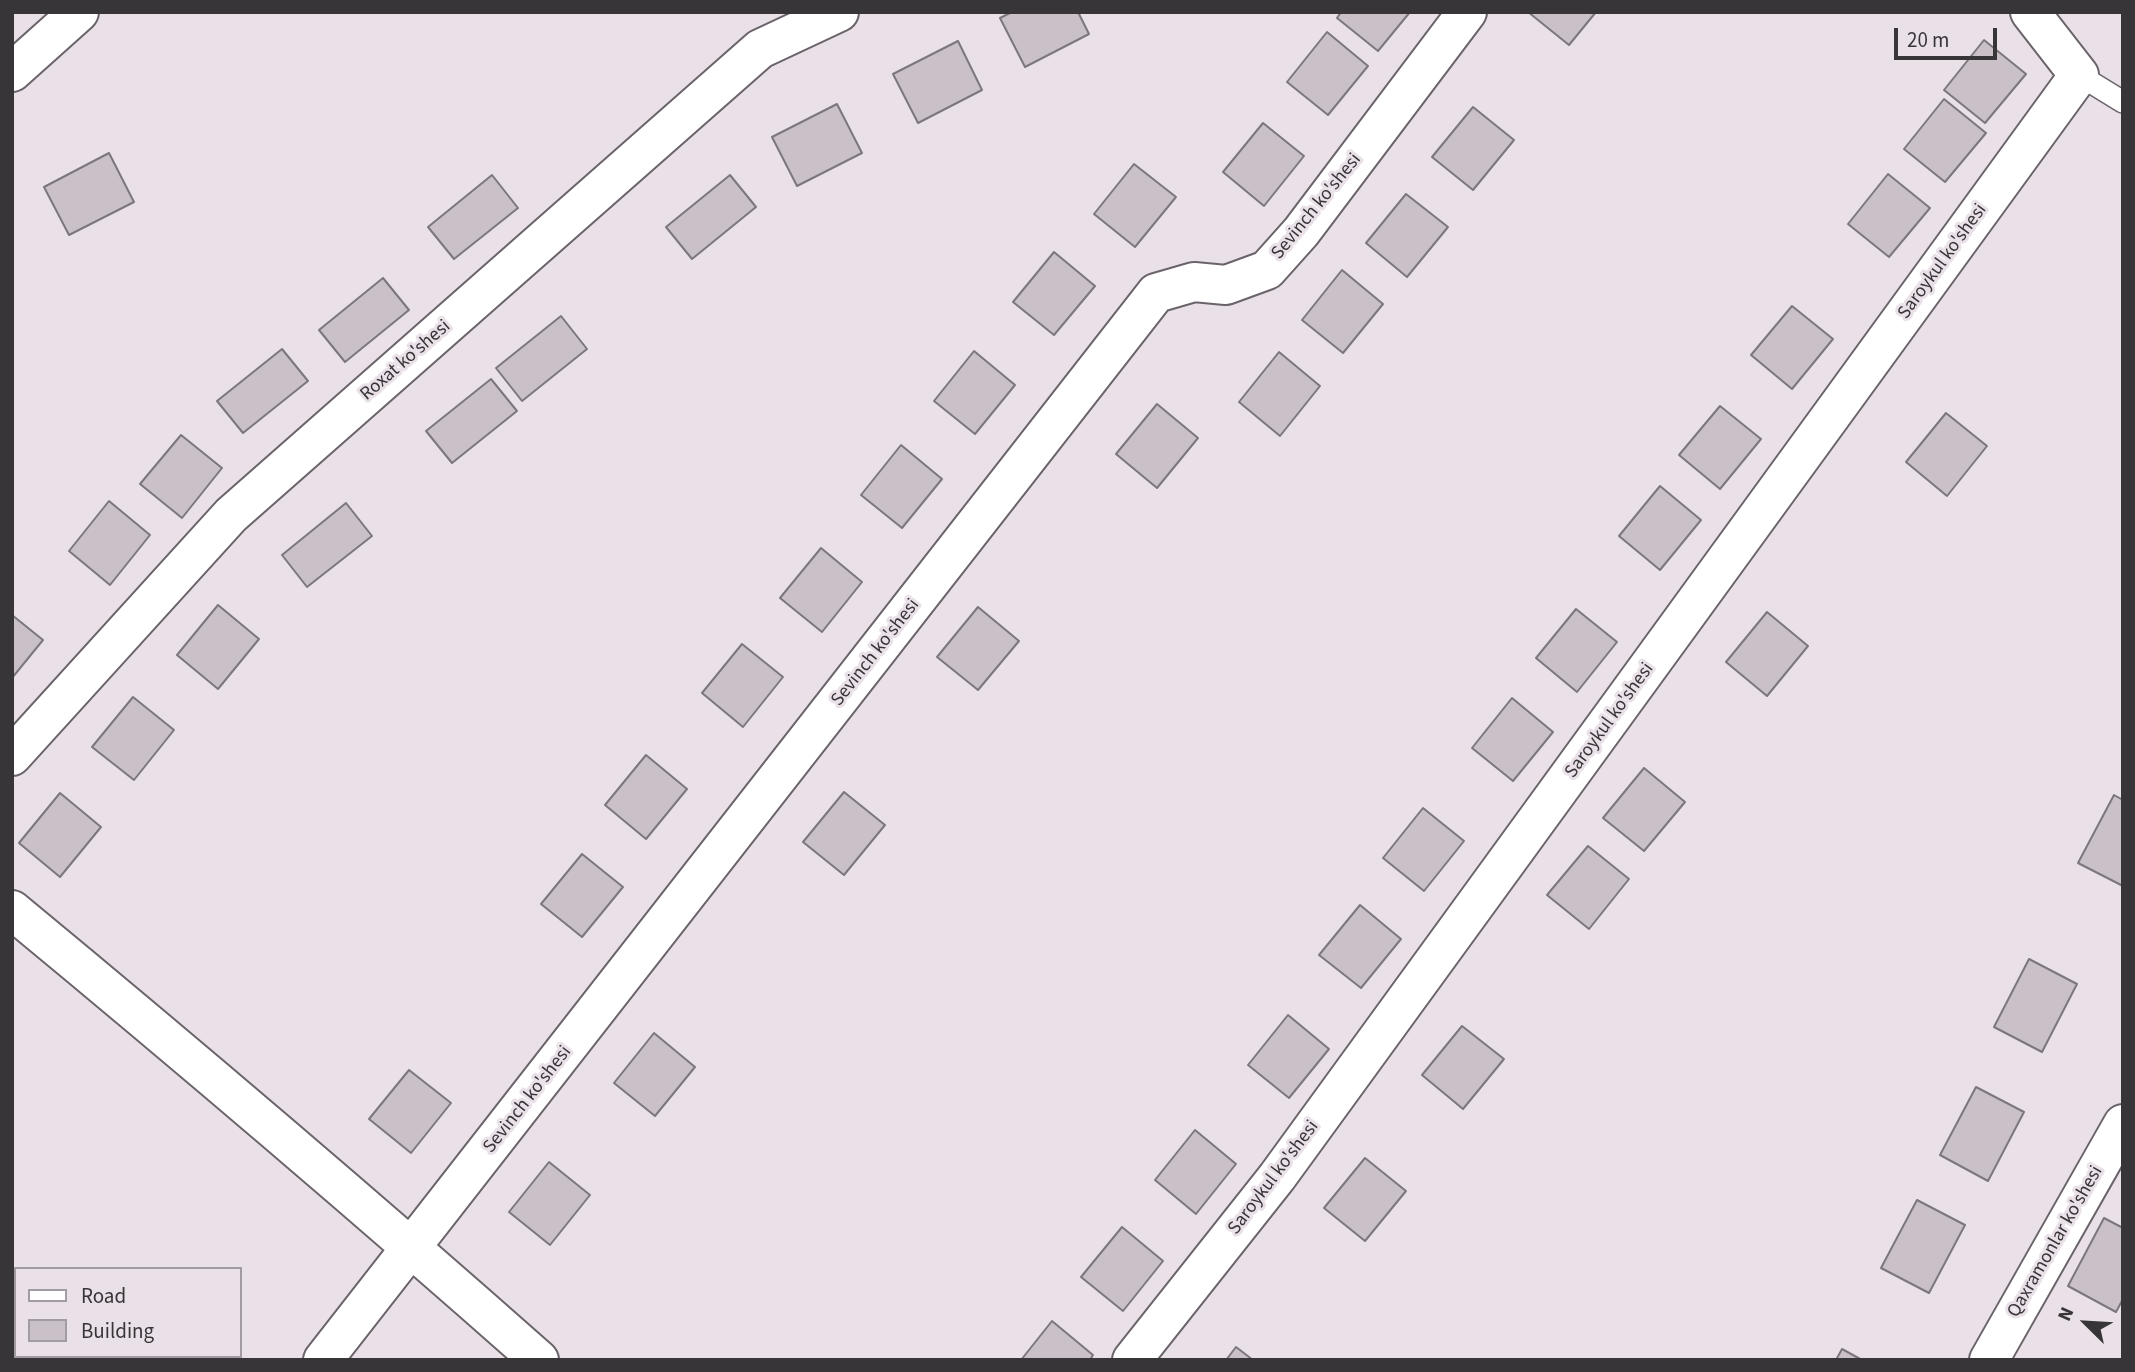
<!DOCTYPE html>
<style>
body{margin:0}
#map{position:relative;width:2135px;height:1372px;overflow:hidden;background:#e9e0e8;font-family:"Source Sans 3",sans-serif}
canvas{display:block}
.frame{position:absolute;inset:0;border:14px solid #383538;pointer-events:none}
.legend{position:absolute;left:14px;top:1267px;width:228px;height:91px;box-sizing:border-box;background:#e9e0e8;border:2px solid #a29ca2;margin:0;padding:9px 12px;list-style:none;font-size:21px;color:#383538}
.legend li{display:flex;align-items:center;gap:14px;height:35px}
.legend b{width:35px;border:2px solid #a29ca2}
.north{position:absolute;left:2051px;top:1288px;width:70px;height:70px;-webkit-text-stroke:5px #e9e0e8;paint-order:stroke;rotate:294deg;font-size:19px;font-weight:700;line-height:28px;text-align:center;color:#383538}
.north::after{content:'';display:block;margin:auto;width:24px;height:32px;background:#383538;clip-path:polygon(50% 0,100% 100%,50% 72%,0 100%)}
.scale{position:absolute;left:1894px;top:28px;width:103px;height:32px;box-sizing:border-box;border:4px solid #383538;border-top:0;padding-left:9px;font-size:21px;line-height:24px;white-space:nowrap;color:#383538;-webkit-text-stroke:5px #e9e0e8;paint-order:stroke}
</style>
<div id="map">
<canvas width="2135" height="1372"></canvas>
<div class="frame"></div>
<ul class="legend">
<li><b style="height:9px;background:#fff"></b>Road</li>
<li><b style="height:19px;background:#c9c0c8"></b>Building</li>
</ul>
<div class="north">N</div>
<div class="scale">20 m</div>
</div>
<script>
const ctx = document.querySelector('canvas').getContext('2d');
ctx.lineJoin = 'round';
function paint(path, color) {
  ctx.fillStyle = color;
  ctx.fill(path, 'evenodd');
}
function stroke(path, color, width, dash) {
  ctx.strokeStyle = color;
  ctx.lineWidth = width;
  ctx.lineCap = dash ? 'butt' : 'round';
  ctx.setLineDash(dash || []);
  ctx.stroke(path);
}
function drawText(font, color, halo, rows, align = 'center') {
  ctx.font = font + ' "Source Sans 3",sans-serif';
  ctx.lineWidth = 6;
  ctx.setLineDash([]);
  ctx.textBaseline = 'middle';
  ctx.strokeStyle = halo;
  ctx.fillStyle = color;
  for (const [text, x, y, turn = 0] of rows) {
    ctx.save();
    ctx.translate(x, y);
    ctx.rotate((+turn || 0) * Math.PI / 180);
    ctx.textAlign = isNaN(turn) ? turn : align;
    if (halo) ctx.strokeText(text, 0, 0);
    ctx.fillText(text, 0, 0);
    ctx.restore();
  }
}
const building = new Path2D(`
 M1012,12H1078L1089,34L1025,67L1000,18Z
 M1341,12H1410L1378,51L1337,18Z
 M1528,12H1596L1569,45Z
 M1327,32L1368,66L1328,115L1287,82Z
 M1984,40L2026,74L1985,123L1944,90Z
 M958,41L982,90L918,123L893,74Z
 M1944,99L1986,133L1945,182L1904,149Z
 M837,104L862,153L797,186L772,137Z
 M1473,107L1514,140L1473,190L1432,157Z
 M1263,123L1304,156L1264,206L1223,172Z
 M109,153L134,202L69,235L44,187Z
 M1134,164L1176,197L1135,247L1094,214Z
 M1888,174L1930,208L1889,257L1848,224Z
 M492,175L518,208L454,259L428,227Z
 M730,175L756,207L692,259L666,227Z
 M1406,194L1448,227L1407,277L1366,243Z
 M1054,252L1095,286L1054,335L1013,302Z
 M1342,270L1383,304L1343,353L1302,320Z
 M383,278L409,310L345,362L319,330Z
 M1792,306L1833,339L1792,389L1751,355Z
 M561,316L587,349L522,401L496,368Z
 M282,349L308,381L243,433L217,401Z
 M974,351L1015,385L975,434L934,401Z
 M1279,352L1320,386L1280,436L1239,402Z
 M491,379L517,411L452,463L426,431Z
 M1157,404L1198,438L1157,488L1116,454Z
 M1720,406L1761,439L1720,489L1679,455Z
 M1946,413L1987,446L1947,496L1906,462Z
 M181,435L222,468L182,518L140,484Z
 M901,445L942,479L902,528L861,495Z
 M1660,486L1701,520L1660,570L1619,536Z
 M109,501L150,535L110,585L69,551Z
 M346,503L372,536L307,587L282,555Z
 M821,548L862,582L822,632L780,598Z
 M218,605L259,639L218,689L177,655Z
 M978,607L1019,641L978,690L937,657Z
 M1576,609L1617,642L1577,692L1536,658Z
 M1767,612L1808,646L1767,696L1726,662Z
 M12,615L43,640L12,678Z
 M742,644L783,677L743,727L702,693Z
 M133,697L174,730L134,780L92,747Z
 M1512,698L1553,732L1513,781L1472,748Z
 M646,755L687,789L646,839L605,805Z
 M1644,768L1685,802L1644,851L1603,818Z
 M844,792L885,825L844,875L803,842Z
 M60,793L101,827L60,877L19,843Z
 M2114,795L2123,800V886L2078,863Z
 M1423,808L1464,841L1424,891L1383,858Z
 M1588,846L1629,879L1589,929L1547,895Z
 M582,854L623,887L582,937L541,904Z
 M1360,905L1401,939L1361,988L1319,955Z
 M2029,959L2077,984L2042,1052L1994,1027Z
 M1288,1015L1329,1049L1289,1098L1248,1065Z
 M1462,1026L1504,1059L1463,1109L1422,1075Z
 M654,1033L695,1067L655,1116L614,1083Z
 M409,1070L451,1103L411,1153L369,1119Z
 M1976,1087L2024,1112L1988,1181L1940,1155Z
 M1195,1130L1236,1164L1196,1214L1155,1180Z
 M1365,1158L1406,1191L1365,1241L1324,1208Z
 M549,1162L590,1195L550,1245L509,1212Z
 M1917,1200L1965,1225L1929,1293L1881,1268Z
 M2104,1218L2123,1228V1299L2116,1312L2068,1286Z
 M1122,1227L1163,1261L1123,1311L1081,1277Z
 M1052,1321L1093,1355L1090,1360H1021Z
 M1236,1347L1253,1360H1226Z
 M1842,1349L1862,1360H1836Z`);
paint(building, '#c9c0c8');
stroke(building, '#7e767d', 2);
const service = new Path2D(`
 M2079,75L2123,102`);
const minor = new Path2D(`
 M12,72L79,12
 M12,756L231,515L760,49L839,12
 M12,910C190,1057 366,1207 539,1360
 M323,1360L1156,293L1194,282L1226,285L1267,270L1301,232L1467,12
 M1132,1360L1277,1177L2079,75L2030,12
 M1989,1360L2123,1124`);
stroke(service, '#6b636a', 24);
stroke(minor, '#6b636a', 42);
stroke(service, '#fff', 21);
stroke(minor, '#fff', 38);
drawText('19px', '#383538', '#e9e0e8', [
 ["Sevinch ko'shesi",1317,207,-51],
 ["Saroykul ko'shesi",1943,262,-54],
 ["Roxat ko'shesi",406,361,-41],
 ["Sevinch ko'shesi",876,653,-52],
 ["Saroykul ko'shesi",1610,721,-54],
 ["Sevinch ko'shesi",528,1100,-52],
 ["Saroykul ko'shesi",1274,1178,-53],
 ["Qaxramonlar ko'shesi",2056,1242,-60]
]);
</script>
